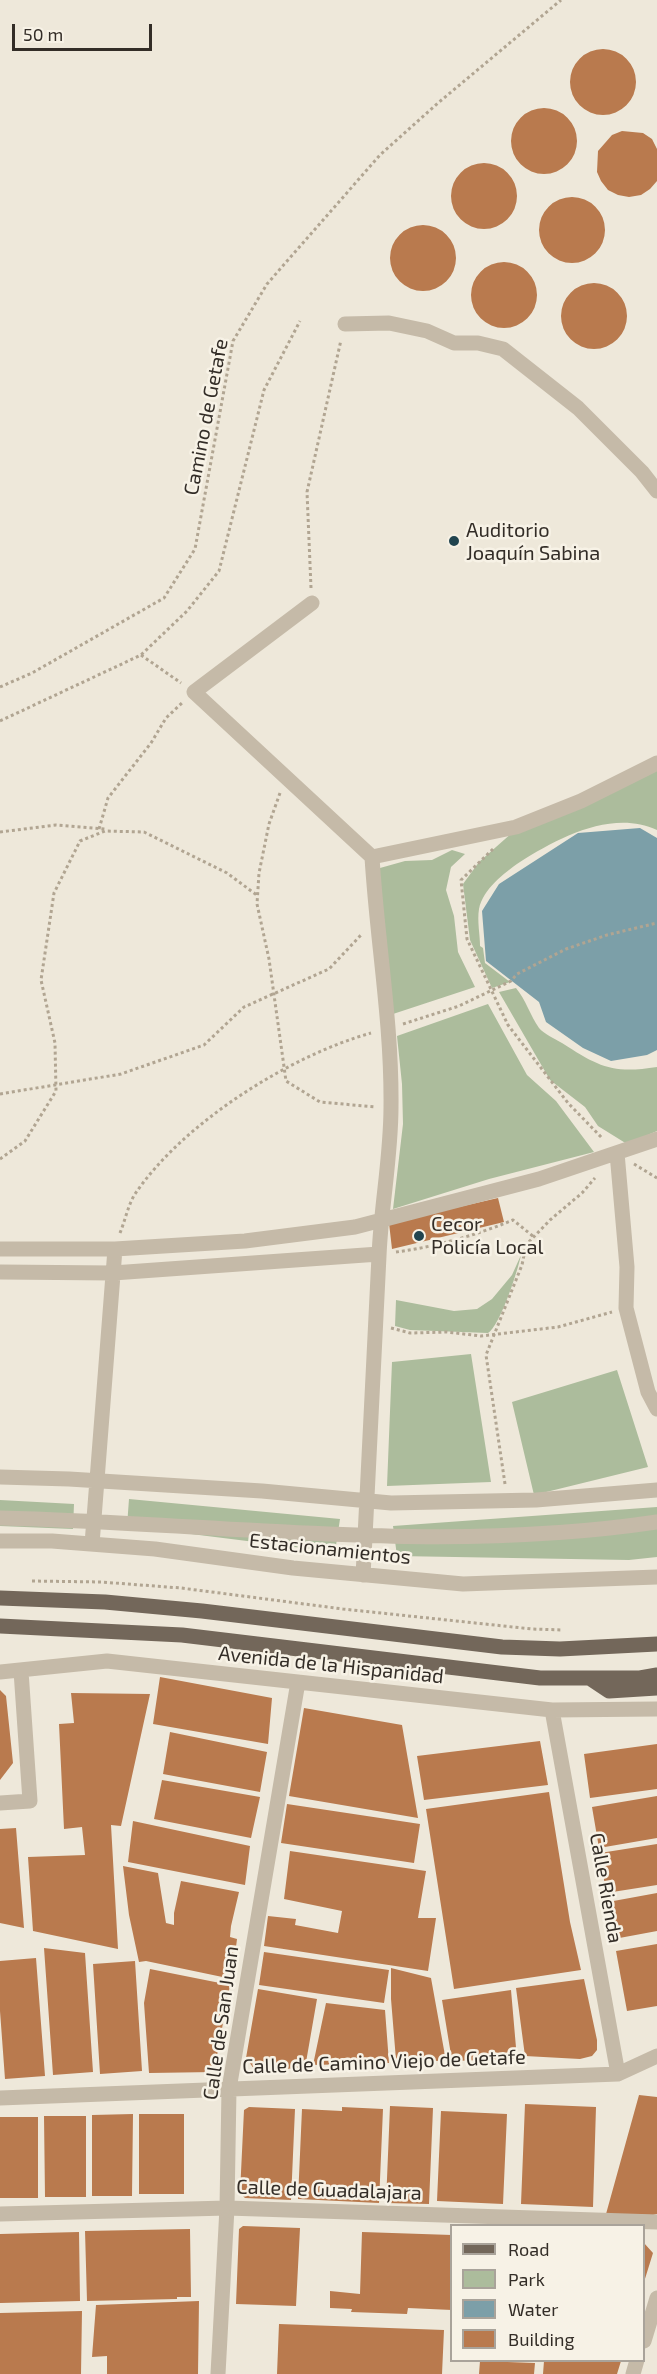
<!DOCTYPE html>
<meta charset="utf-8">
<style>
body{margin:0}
#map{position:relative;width:657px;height:2374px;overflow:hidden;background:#eee8da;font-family:"Exo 2",sans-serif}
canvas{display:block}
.legend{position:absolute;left:450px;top:2224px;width:195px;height:138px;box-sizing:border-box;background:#f7f2e6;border:2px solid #a9a39a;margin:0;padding:8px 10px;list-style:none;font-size:18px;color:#332d27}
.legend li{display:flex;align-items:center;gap:12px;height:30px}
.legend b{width:30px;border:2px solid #a9a39a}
.scale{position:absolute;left:12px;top:24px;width:140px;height:27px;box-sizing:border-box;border:3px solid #332d27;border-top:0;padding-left:8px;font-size:18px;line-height:21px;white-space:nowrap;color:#332d27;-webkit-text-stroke:4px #f7f2e6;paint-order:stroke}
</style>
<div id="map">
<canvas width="657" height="2374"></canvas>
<ul class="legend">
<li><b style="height:8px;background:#73675a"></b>Road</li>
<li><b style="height:16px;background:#acbc9c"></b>Park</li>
<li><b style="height:16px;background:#7c9fa8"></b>Water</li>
<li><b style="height:16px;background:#b97a4e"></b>Building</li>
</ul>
<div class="scale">50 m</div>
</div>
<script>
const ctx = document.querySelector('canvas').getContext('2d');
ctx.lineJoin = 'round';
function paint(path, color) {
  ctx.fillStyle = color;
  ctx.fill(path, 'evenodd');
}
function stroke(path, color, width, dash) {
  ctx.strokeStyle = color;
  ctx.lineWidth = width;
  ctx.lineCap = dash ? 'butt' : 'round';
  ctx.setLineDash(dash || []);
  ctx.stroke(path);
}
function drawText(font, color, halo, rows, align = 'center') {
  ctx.font = font + ' "Exo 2",sans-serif';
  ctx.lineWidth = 5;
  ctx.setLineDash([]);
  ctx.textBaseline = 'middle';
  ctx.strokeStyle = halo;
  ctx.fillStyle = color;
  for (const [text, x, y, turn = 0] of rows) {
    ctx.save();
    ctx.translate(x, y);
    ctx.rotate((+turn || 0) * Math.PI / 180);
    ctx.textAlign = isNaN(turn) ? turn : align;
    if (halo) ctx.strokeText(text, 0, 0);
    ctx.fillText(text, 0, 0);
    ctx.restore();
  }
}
paint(new Path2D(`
 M657,766V830C612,809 558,838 520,862C504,873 483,889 479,909C477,921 480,935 480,946L483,948L485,963L510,982L492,988L470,940L463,884L479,862L513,832Z
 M452,850L465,854L451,867L446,890L454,916L458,952L475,987L393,1014L374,891L380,868L405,861L432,860Z
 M516,988C526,1000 530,1015 539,1028C544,1034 555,1039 562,1043C599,1067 613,1074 657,1067V1131L627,1144L598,1126L585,1107L550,1080L499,992Z
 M488,1004L527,1075L556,1101L594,1152L489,1179L393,1209L403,1124L402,1084L397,1036Z
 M521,1255C518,1270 500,1326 488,1333L410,1330L395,1326L396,1300L454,1311L477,1309L492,1299L512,1275Z
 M471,1354L491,1482L387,1486L392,1362Z
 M617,1370L648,1467L534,1495L512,1402Z
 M129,1499L340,1519L335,1552L127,1526Z
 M0,1500L74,1504L73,1529L0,1526Z
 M657,1507V1557L629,1560L397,1556L393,1526Z`), '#acbc9c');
paint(new Path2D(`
 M640,828L657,838V1050L647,1055L611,1061L583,1048L546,1022L539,1002L486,961L482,911L499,884L578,833Z`), '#7c9fa8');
paint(new Path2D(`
 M570 82a33 33 0 1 1 66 0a33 33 0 1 1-66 0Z
 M511 141a33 33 0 1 1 66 0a33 33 0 1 1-66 0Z
 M622,131L643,133L652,139L657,149V181L650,189L641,195L629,197L618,195L608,190L601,181L597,172L598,151L612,135Z
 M451 196a33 33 0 1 1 66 0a33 33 0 1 1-66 0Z
 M539 230a33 33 0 1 1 66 0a33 33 0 1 1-66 0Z
 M390 258a33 33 0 1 1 66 0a33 33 0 1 1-66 0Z
 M471 295a33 33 0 1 1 66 0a33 33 0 1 1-66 0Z
 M561 316a33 33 0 1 1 66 0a33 33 0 1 1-66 0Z
 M498,1198L504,1222L392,1249L389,1223Z
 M160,1677L272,1698L268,1744L153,1724Z
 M0,1690L6,1696L13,1763L0,1780Z
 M71,1693L150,1694L121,1826L111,1825L118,1949L33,1931L28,1857L85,1855L82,1827L64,1829L59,1724L74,1723Z
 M304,1708L402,1725L418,1818L289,1796Z
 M170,1732L267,1752L260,1792L163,1774Z
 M540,1741L548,1785L424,1800L417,1756Z
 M657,1744V1789L590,1798L584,1754Z
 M162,1780L260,1797L251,1838L154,1819Z
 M549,1792L570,1922L581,1970L454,1989L426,1809Z
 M657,1796V1838L599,1848L592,1807Z
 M287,1804L420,1824L414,1863L281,1843Z
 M133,1821L250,1846L245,1885L128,1862Z
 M16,1828L24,1928L0,1923V1829Z
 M657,1844V1885L606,1893L600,1853Z
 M290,1851L426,1871L418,1918H436L428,1971L264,1946L268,1916L296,1919L295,1925L338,1933L342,1911L284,1899Z
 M123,1866L158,1873L166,1923L174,1925V1913L181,1881L239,1892L231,1926L230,1937L237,1939L232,1979L146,1961L139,1962L129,1915Z
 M657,1893V1931L614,1939L608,1902Z
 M657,1944V2006L627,2011L616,1951Z
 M44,1948L85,1953L93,2072L53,2075Z
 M264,1952L389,1970L384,2003L259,1985Z
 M36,1958L45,2076L5,2079L0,2011V1961Z
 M135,1961L142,2071L100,2074L93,1964Z
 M391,1968L431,1978L446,2061L396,2060L391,1999Z
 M150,1969L230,1985L214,2072L149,2073L144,2003Z
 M584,1979L597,2040V2050L592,2056L580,2059L525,2056L516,1988Z
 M258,1989L317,1999L305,2068L255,2070L246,2058Z
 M511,1990L517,2059L452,2061L442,2000Z
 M326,2003L385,2010L389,2063L313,2065Z
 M639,2095L657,2097V2214L653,2215L606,2214Z
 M525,2104L596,2107L593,2207L521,2204Z
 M390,2106L433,2108L429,2204L386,2203Z
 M249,2107L295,2109L291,2200L245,2198L240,2193L244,2110Z
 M342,2107L383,2109L379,2203L298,2199L302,2109L342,2111Z
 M441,2111L507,2114L503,2204L437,2201Z
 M133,2114L132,2196H92V2115Z
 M139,2114H184V2194H139Z
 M44,2116H86V2197H45Z
 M0,2117H38V2198H0Z
 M243,2226L300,2228L296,2306L236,2304L239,2229Z
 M190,2229L191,2297H177V2299L87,2301L85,2231Z
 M79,2232L80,2301L0,2303V2234Z
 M362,2232L452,2235V2310L408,2308L407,2314L351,2312L352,2309L330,2308V2291L360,2294Z
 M644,2243L653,2253L644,2282Z
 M199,2301L198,2374H107V2356L92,2357L96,2305Z
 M82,2311L81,2374H0V2313Z
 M279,2324L444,2330L442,2374H277Z
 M480,2361L535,2363L534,2374H479Z
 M544,2361H621L617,2374H543Z`), '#b97a4e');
stroke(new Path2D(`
 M311,588L307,492L341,340
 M141,655L181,683
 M0,687L32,673L164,598L195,549L233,341L267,284L380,155L438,103L561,0
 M0,721L141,655L187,611L219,571L264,390L300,321
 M280,793L269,824L259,873L257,904L269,959L286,1081L320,1102L376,1107
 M99,829L108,798L151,743L166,718L183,702
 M0,832L56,825L106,829
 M493,849L461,880L467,939L508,1025L568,1103L603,1139
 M403,1024L459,1006L511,981L517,974L566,949L607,935L657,923
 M0,1094L121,1074L204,1045L244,1007L329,969L361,935
 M0,1159L25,1141L56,1091L55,1043L41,980L54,893L80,841L105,831L144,832L227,873L258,896
 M634,1164L657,1178
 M120,1233C125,1221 128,1205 135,1194C183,1123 289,1056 371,1033
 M396,1252C435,1247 477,1235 513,1220L534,1237
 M391,1328L410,1333L447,1332L481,1336L558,1327L612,1312
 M505,1484L486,1355L522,1265L526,1245L550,1220L582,1193L595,1178
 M32,1581L101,1582L181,1588L343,1609L532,1629L563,1630`), '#b1a592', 3, [3, 3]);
stroke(new Path2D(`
 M345,324L389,323L427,331L454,343H478L503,349L578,408L642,472L657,491
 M312,603L194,692L372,857C377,940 392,1023 391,1107C391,1157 381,1206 379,1256C374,1363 369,1469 363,1575
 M372,857L516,827L581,801L657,763
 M617,1153L627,1267L626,1308L648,1392L657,1409
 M0,1249H115L245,1241L355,1227L539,1179L657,1139
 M0,1272L113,1273L379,1254
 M0,1477L69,1479L262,1491L391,1503L536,1500L657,1490
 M0,1518C219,1523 438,1555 657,1522
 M0,1541H52L155,1549L293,1568L463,1584L657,1577
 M92,1544L115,1249
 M0,1672L107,1661L552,1710L657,1709
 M552,1710L618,2074
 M0,1803L30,1801L21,1671
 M0,2098L618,2074L657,2056
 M0,2214L227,2208L657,2222
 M644,2341L657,2298
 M218,2374L227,2208L229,2089L298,1682
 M633,2374L637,2360`), '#c5baa8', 15);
stroke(new Path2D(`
 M0,1598L105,1602L202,1611L502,1647L560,1649L657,1644
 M0,1626L182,1635L540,1678H640L657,1675
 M591,1679L609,1691L657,1688`), '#73675a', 15);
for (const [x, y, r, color] of [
 [454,541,6,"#21444f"],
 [419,1236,6,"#21444f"]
]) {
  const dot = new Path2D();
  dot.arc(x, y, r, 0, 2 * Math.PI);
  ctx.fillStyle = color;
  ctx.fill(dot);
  stroke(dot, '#f7f2e6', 2);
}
drawText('20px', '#332d27', '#f7f2e6', [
 ["Camino de Getafe",206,417,-79],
 ["Estacionamientos",330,1549,6],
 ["Avenida de la Hispanidad",331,1665,6],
 ["Calle Rienda",606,1888,80],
 ["Calle de San Juan",221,2023,-82],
 ["Calle de Camino Viejo de Getafe",384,2062,-2],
 ["Calle de Guadalajara",329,2190,2]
]);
drawText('20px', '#332d27', '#f7f2e6', [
 ["Auditorio",466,530],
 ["Joaquín Sabina",466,553],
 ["Cecor",431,1224],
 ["Policía Local",431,1247]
], 'left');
</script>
